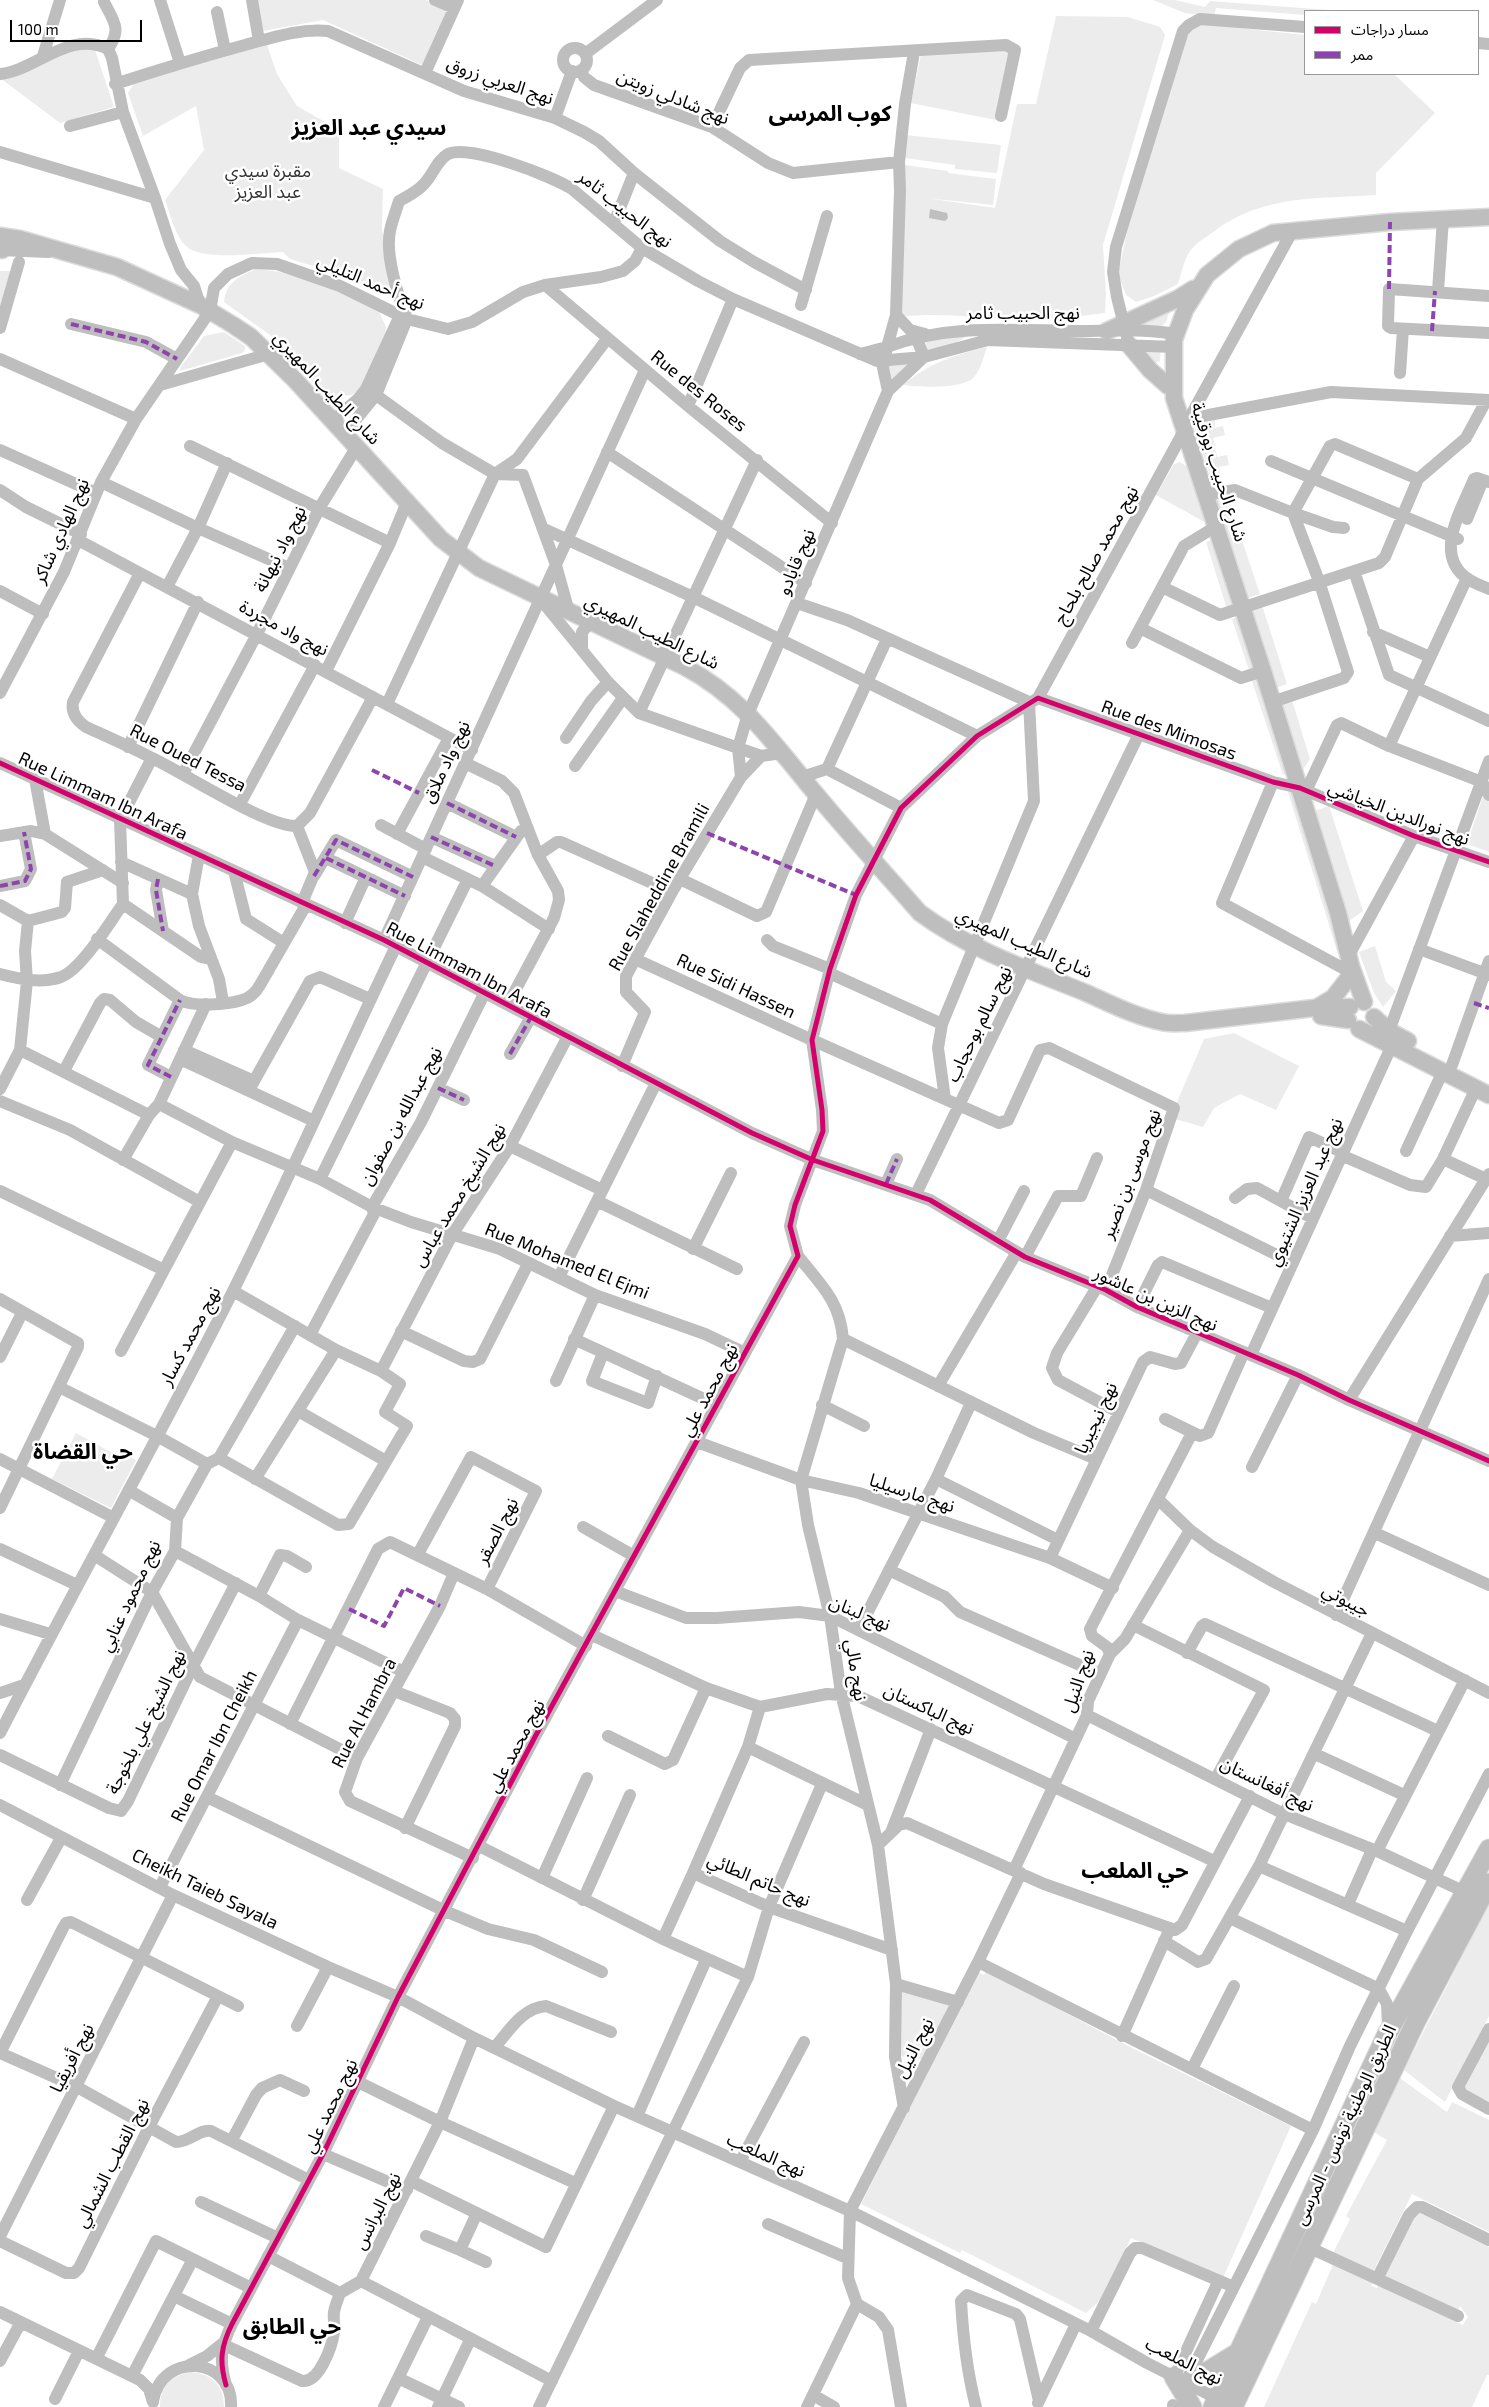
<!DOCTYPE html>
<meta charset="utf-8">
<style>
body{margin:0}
#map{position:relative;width:1489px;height:2407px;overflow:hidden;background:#fff;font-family:"Exo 2","Noto Sans Arabic",sans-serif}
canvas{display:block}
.legend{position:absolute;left:1304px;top:10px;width:175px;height:65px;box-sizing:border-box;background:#fff;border:1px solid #999;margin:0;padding:6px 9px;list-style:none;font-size:15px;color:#000}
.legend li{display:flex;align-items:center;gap:10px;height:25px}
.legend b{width:25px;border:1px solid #999}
.scale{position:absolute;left:10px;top:20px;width:132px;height:22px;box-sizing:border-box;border:2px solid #000;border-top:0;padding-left:6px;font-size:15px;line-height:18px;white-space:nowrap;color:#000;-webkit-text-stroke:4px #fff;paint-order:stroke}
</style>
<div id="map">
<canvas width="1489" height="2407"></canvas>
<ul class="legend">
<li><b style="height:6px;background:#d6006c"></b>مسار دراجات</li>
<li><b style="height:6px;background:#8e44ad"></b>ممر</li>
</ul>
<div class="scale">100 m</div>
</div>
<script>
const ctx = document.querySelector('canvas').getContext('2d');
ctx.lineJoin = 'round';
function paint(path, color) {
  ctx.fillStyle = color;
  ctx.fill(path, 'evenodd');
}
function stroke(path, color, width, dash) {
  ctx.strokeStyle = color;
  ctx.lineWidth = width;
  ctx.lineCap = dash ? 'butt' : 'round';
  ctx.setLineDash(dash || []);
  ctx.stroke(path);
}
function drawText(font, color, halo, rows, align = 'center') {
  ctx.font = font + ' "Exo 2","Noto Sans Arabic",sans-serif';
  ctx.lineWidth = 5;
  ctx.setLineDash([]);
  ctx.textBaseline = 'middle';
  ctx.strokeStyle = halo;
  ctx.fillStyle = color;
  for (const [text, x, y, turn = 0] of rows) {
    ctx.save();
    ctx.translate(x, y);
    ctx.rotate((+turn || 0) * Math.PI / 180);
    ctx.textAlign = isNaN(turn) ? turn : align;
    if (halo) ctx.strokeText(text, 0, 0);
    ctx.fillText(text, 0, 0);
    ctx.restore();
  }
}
paint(new Path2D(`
 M257,0H426L447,9L425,64L422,65L323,20L263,31Z
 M1153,0H1175L1205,7L1210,1L1342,11H1305V15L1216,8L1214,17L1185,13Z
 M1056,16L1128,17L1160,27L1165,35L1103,245L1106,294L1105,313C1074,317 1044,320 1013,319C976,318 939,312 901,317L905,165L948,171V173L996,179L993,205L926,198L995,208L1017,104H1036Z
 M1201,24L1305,35V74H1394L1435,113L1376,173V195C1317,199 1263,194 1213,232C1205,238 1196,243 1190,251C1184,260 1181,274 1178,284L1154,296L1136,302L1126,295L1118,274L1127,232L1188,31Z
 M85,45L95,50L114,107L60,123L0,78Z
 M267,45L277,74L297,106L339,130V168L383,189L382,228L390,287L381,293L336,273L290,259L283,252C260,253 200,262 185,245C175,235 170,213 165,200L204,150L196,106L143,136L128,93L135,82Z
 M1012,48L996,120L911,103L921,54Z
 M905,135L1001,145L997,173L955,169V165L905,158Z
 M256,269C298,271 340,293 378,309L386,327L385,338L360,388L352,395L326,398L270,335L224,302C226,283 239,276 256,269Z
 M0,271H13L0,312Z
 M1170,310L1166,322L1159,329L1132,327Z
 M224,332L245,346V350L242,353L180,371V368L204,336Z
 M972,334L949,346L927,350L925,340Z
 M1140,346H1161L1160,361L1153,363Z
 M987,347C984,356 981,368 975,376C964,390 920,387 903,385C927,364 957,354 987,347Z
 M912,364L891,381L888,365Z
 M1215,420V428L1223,426L1225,435L1213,438L1217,457L1227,455L1229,465L1219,467L1222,483L1213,485L1194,425Z
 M1180,462L1189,468L1210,525L1156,495L1174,464Z
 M1227,495L1260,594L1244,599L1212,498Z
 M1215,539L1235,606L1227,609L1206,542Z
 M1262,605L1287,684L1276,688L1251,608Z
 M1239,616L1256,667L1249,670L1232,619Z
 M1258,676L1291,772L1283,775L1251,678Z
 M1292,700L1310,759L1302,771L1280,704Z
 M1287,789L1297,791L1348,955L1338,954Z
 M1484,793L1489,802V852L1467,844Z
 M1329,806L1363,911L1349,921L1314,811Z
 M1375,946L1386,982L1396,991L1383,1007L1374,993L1359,952Z
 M1234,1033L1299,1066L1276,1110L1240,1094L1214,1108L1203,1127L1175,1119L1177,1102L1204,1039Z
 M76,1433L118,1456L122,1452L136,1460L111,1508L52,1479Z
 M1489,1904V2016L1445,2102L1404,2070Z
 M986,1971L1134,2049L1291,2126L1222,2280L1131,2238L1103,2298L1086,2313L962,2250L960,2253L861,2204L978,1972L984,1975Z
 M901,1989L952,2004L923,2060L901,2056Z
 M1489,2039V2104L1462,2090Z
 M1397,2076L1447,2112L1452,2102L1489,2120V2232L1412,2194L1373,2272L1333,2253L1350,2219L1346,2216L1387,2140L1372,2131Z
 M1416,2211L1489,2247V2375H1487L1472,2407H1264L1312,2302L1316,2304L1334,2262L1373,2282L1371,2286L1377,2288L1379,2284L1463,2325L1468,2317L1460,2306L1457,2312L1384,2276Z
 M191,2372C212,2374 224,2386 224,2407H160C160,2387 171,2375 191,2372Z`), '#ececec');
paint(new Path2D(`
 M930,209L947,213L948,218L945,221L929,218Z`), '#bfbfbf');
const major = new Path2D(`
 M0,236L20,239L117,267L200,305L233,325L251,337L295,380L441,539L479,568L685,667C743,698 774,744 815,793C849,834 885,873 920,913C969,949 1029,970 1084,992C1109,1003 1136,1017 1162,1022C1170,1024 1178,1023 1185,1023L1314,1008L1350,1007
 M0,248L2,250
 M1107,331L1177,299L1193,289
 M1129,345L1150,370L1168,386
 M1364,1002L1351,966L1338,913L1263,671L1174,398V340L1185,310L1207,275L1239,249L1273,233L1390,222L1489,217
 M1316,1008L1333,998L1350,976
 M1321,1016L1348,1020
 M1374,1017L1389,1031L1408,1041
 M1359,1029L1489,1095`);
const highway = new Path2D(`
 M1174,2377L1192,2407
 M1192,2378L1208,2371L1239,2352
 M1213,2407L1387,2034L1489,1849
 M1233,2407L1416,2021L1489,1883`);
stroke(major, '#dbdbdb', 19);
stroke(highway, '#dbdbdb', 21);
stroke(new Path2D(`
 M160,0L180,63
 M252,0L259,41
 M435,0L454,8
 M104,2C114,22 122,29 108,49
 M217,12L225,50
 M1478,43L1489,44
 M563 60a12 12 0 1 1 24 0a12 12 0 1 1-24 0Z
 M108,49L112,58L123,112L155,198L170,244L181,270L194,286L200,305
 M585,54L657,0
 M43,56L60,0
 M581,70L584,77L594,85L712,127L768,163L793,173L899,162
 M425,73L458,0
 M0,74C35,71 70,29 108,49
 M115,84C158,70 201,57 245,45C271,38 300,28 328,31L464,91L555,118L584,132L599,141L634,173L720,241L754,262L806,290
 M555,118L572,71
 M70,126L123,112
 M712,127L740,68L749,60L1006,45L1015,50L1001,116
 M0,152L155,198
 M614,223L634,173
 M0,250L48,252
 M545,285L688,406L832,523
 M1438,291L1443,219
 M1489,296L1389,289L1388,326L1391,328L1489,333
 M801,305L827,216
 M896,315L910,330L925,334
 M71,324L146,342L177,359
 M0,328L19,262
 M1129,345L1117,297L1113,272L1116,247L1183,31L1189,25L1200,19L1305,27
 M860,354L887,347L896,315L900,190L899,162L905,104L914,52
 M0,359L136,419
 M1400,373L1403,329
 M160,385L269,354
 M888,391L883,368L887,347C947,324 1010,330 1073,331C1106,331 1143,328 1176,334
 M376,395L442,443L495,474L523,475L556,565L569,612
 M688,406L733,299
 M1190,417L1293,230
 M1182,420L1331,392L1489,400
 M332,421L358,399L366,389L403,309
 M344,434L376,395L407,319C398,296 385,255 390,231C392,221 396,211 399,201C408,196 417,192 424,184C433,175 437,160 448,154C469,144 552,176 572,189L642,248L698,281L733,299L877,361L924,357L988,340L1174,347
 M1467,436L1486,401
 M190,446L390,543
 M0,450L96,493
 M607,452L806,583
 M1271,461L1458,539
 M101,482L198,528L289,568
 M1489,482L1477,478L1474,479C1462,509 1432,555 1468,579C1474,583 1482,586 1489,589
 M0,490L26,507L81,534
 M1204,495L1235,490L1293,513L1333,527L1344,528
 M1467,519L1483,480
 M544,529L693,597L977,736
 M78,540L472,750
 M1354,571L1389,675L1489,721
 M140,573L73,702C71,713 77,721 86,727C108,737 131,747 152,758C184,773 268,828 297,826L310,813L373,697
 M167,587L198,528L227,463
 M1162,587L1220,615L1379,563L1385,557L1418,479L1466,438
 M0,591L43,614
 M541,600L608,682L639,713L761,756L782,753
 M797,603L847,620L1029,702
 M1140,628L1241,678L1263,671
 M1373,632L1430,657
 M1132,643L1184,546L1215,527
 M582,649V632L590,623
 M326,671L390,543L407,502
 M0,693L64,572L101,482L136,419L210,311L214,288L228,274L252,263L277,264L340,286L407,319L448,329L472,322L523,292L545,285L601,277L623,271L635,261L642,248
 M1038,698L1185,429
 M1272,702L1344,678L1348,672L1319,581L1293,513L1330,446L1335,444L1418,479
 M387,704L495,474L517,459L607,339
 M639,713L757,460
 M566,738L591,701L608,682
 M1389,746L1467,578
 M128,747L198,602
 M152,758L120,820L123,904L201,957L210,959
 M0,763L384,940L752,1133L813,1160L930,1200L1025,1257L1106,1290L1137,1307L1298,1375L1349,1400L1489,1461
 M465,763L502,781L514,793L538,855L558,891L559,900L554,918L508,1004
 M575,766L623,698
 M827,769L901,808
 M183,774L257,634L320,507L356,448
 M741,777L738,748L748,714L888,391L924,357L916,337
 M802,777L827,769L887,639
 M35,779L45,834
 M1273,782L1222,903L1350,972H1353
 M1306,791L1337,725L1341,723L1389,746L1482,782L1489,795
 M447,803L516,837
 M240,804L315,665
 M381,825L426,849
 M297,826L315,872L302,903
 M397,834L449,738
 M0,836L31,831L45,834L123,883
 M431,837L495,866
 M199,855L192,894L199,926L219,979L223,1002
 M538,855L557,842H561L672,892
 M422,857L482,886L549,929
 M326,858L405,896
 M121,862L192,894
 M234,871L246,919L284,943
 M314,876L336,840L413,877
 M158,879L156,890L163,931
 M680,879L757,916L766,912L816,794
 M0,886L25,881L31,869L24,832
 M482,886L521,831
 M0,905L28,921L62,912L65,908L67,882L103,870
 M345,923L366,877
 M97,939L180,1000C194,1007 226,1005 242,1000C250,998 256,992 260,985L306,905
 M384,940L645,370
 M767,940L773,946L830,969
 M1419,949L1489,975
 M1349,955L1414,836
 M635,959L812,1040L999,1123L1008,1120L1040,1050L1049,1048L1174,1108L1146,1190L1106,1290
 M829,973L942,1024
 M0,974C20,979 41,984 61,977C82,969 109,923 123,904
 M1389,1031L1489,761
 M20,1050L149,1115
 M184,1050L254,1081
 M510,1054L531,1017
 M180,1059L314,1121
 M1452,1065L1489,961
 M622,1066L645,1012L626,992V976L672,892L741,777L761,756
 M64,1071L100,1003L104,999L110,1000L136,1022L162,1037
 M171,1077L148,1065L180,1000
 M438,1088L464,1100
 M0,1089L20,1050L27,981L25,951L28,921
 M249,1090L310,981L320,977L370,999
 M945,1099L938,1048L942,1024L1034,801L1029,702
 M0,1101L70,1130L200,1202
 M159,1104L232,1142L320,1179L372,1207L411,1222L500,1249L595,1295L705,1334L745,1353
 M510,1146L602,1190
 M1406,1151L1443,1071
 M1341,1155L1410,1185L1426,1187L1443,1159L1476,1088
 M1443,1159L1486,1179
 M123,1160L149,1115L159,1104L206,1004
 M320,1179L468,879
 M886,1184L897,1159
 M1146,1190L1293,1263
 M0,1191L164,1270
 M916,1194L1139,734
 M1235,1198L1247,1189L1257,1188L1312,1218
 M597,1201L737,1269
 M1281,1201L1309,1137L1342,1152
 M1450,1236L1489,1233
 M998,1241L1024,1191
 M693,1249L731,1173
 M798,1256C821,1285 840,1301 843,1339L801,1480L808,1525L830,1616L841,1693L878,1845L896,1984L895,2057L904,2108
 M1025,1257L1058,1196H1081L1097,1158
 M559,1277L656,1083
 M1097,1287L1057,1353L1052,1368L1058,1380L1118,1412
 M0,1299L78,1343V1347L0,1508
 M1137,1307L1158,1265L1162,1262L1272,1308
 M401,1331L464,1361L473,1362L480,1359L528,1264
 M310,1335L374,1214L372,1207L421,1122L485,992
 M574,1339L717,1405
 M843,1339L1034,1433L1096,1459
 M121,1351L232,1142
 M603,1353L592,1381L648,1403L657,1376
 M1251,1355L1392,1045
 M0,1357L22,1313
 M381,1371L452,1235L510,1146L567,1038
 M556,1381L595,1295
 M938,1386L1017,1252
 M59,1387L157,1436L207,1464
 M1349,1400L1489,1174
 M822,1405L864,1426
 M298,1411L386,1461
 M1165,1419L1200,1436L1208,1433L1244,1352
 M697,1442L801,1480L859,1493L1050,1558L1113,1588
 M219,1458L338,1525L349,1524L407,1426L385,1412L400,1384L381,1371L336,1350L233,1291
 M0,1459L114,1518
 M1252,1467L1298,1375
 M255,1479L336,1350
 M936,1479L1058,1540
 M130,1491L177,1518
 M1159,1500L1190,1530L1213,1547L1274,1582L1489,1693
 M583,1527L634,1556
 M1375,1533L1489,1585
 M0,1549L77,1585
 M175,1551L259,1596L298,1620L404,1672
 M418,1554L471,1457L536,1491L487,1589
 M94,1555L152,1592L200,1677L357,1758
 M1050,1558L1143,1362L1150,1357L1175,1364L1181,1363L1197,1333
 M889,1570L945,1597L960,1612L1100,1674
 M454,1573L440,1606L357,1758L345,1792L350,1801L473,1858
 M615,1591L686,1618H717L799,1612L830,1616L1074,1738
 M259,1596L280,1555L287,1556L306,1567
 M1336,1615L1489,1279
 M0,1619L50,1634
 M1133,1625L1264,1690L1216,1778
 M859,1629L936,1479L971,1403
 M592,1635L706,1688L760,1707L827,1694L858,1696L1214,1861
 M1187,1653L1202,1626L1205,1624L1438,1731
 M1110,1654L1125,1639L1190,1530
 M394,1691L450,1713L455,1719V1726L405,1828
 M0,1693L24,1685
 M760,1707L748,1747L693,1873L769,1907L892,1950
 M1087,1715L1284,1814L1377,1851L1465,1892
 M290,1724L378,1549L390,1542L487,1589L586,1646
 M0,1733C76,1585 158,1440 233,1291C290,1177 341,1061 396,946
 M608,1736L665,1764L673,1760L706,1688
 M748,1747L868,1805
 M1315,1754L1404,1795
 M0,1755L109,1808L121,1811L128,1801L193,1666L236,1583
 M60,1785L152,1592L175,1551L177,1518L207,1464L219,1458L295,1326
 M207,1797L445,1911L488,1929L534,1940L602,1972
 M0,1805L173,1895L328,1967L398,1997L474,2038L614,2106L850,2211L1091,2331L1147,2363L1224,2402
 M892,1830L931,1729
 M878,1845L899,1825L907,1823L1044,1884L1175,1930L1182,1925L1250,1796
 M479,1846L663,1939L748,1977
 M1377,1851L1465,1680
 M1259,1866L1407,1931
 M1014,1870L1087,1715L1088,1701L1110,1654L1107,1647L1092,1636L1090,1629L1192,1433
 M542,1878L587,1778
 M160,1887L298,1620
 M27,1900L61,1838
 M583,1900L630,1795
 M1348,1904L1372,1850
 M1230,1918L1379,1989L1387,2004L1388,2026
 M663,1939L693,1873
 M1164,1941L1198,1962L1206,1959L1259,1866L1372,1633
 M978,1962L1313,2130
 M896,1984L958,2002
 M218,1996L238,2006
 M297,2026L328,1967
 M1489,2029L1458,2087L1462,2094L1489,2109
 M1122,2036L1168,1933
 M495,2047C509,2031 522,2008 546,2006L611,2032
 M0,2053L63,1928L66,1923L71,1922L218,1996L149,2127L79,2268L74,2273H66L0,2241
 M0,2053L77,2087L176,2142C190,2142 199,2129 211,2131L309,2180
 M1192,2069L1234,1986
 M358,2082L440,2122L575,2183
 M637,2116L706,1960
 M232,2140L256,2095L262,2088L280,2080L304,2091
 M323,2154L407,2190
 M740,2162L804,2042
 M411,2181L546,2247L614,2106
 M201,2202L278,2238
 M477,2213L460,2250L486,2262
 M768,2224L847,2258
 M0,2236L173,1895
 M426,2236L460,2250
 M1308,2247L1458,2316
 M268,2256L340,2293
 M1377,2279L1409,2215L1417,2207H1422L1489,2240
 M361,2281L552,2381
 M174,2296L232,2324
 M857,2304L879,2317L888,2330L901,2407
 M0,2312L140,2380L149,2389L153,2402
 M1091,2331L1130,2253L1135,2248H1142L1234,2287
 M222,2344L302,2381C319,2383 332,2347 334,2332C335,2325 333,2319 334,2312C335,2306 338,2299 340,2293L361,2281L440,2122L474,2038
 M96,2359L156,2241L251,2288
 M0,2361L21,2322
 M189,2365L207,2356L222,2344
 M1177,2371L1218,2282
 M132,2376L193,2259
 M1189,2376L1313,2130L1350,2046L1407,1931L1489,1774
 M398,2378L459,2407
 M226,2385C219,2361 221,2346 232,2324L323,2154L398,1997L536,1735L798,1256L790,1226L795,1205L823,1131L822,1110L812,1040L830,969L856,895L901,808L977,736L1038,698L1273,782L1300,788L1414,836L1489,862
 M813,2395L834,2407
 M55,2399L79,2351
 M153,2401C162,2350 234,2357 231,2407
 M1038,2403L1076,2324
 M1173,2405L1175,2407
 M384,2407L428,2317
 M438,2407L470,2340
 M539,2407L748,1977L769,1907L822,1784
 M807,2407L857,2304L848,2278L850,2211L978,1962L1021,1873
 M976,2407C967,2372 963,2337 961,2301L967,2295L1016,2314L1020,2319L1039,2401`), '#bebebe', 12);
stroke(major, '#bebebe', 16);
stroke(highway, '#bebebe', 19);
stroke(new Path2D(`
 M1389,289L1390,222
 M71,324L146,342L177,359
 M1432,331L1435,291
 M372,770L419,793
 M447,803L516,837
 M707,833L856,895
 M431,837L495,866
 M326,858L405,896
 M314,876L336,840L413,877
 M158,879L156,890L163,931
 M0,886L25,881L31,869L24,832
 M1474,1003L1489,1008
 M510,1054L531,1017
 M171,1077L148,1065L180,1000
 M438,1088L464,1100
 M886,1184L897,1159
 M349,1609L384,1626L404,1588L440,1606`), '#8e44ad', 4, [8, 4]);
stroke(new Path2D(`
 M0,763L384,940L752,1133L813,1160L930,1200L1025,1257L1106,1290L1137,1307L1298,1375L1349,1400L1489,1461
 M226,2385C219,2361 221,2346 232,2324L323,2154L398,1997L536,1735L798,1256L790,1226L795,1205L823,1131L822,1110L812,1040L830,969L856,895L901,808L977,736L1038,698L1273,782L1300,788L1414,836L1489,862`), '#d6006c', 5);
drawText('18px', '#000', '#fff', [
 ["نهج العربي زروق",500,81,19],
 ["نهج شادلي زويتن",673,97,22],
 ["نهج الحبيب ثامر",625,209,38],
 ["نهج أحمد التليلي",371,282,23],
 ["نهج الحبيب ثامر",1023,313],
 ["شارع الطيب المهيري",327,388,47],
 ["Rue des Roses",699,391,39],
 ["شارع الحبيب بورقيبة",1219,472,72],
 ["نهج الهادي شاكر",61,531,-66],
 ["نهج واد نبهانة",280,549,-63],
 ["نهج محمد صالح بلحاج",1096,555,-61],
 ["نهج قابادو",796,562,-67],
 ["نهج واد مجردة",284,628,28],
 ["شارع الطيب المهيري",652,632,26],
 ["Rue des Mimosas",1169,730,20],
 ["Rue Oued Tessa",188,758,27],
 ["نهج واد ملاق",446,762,-65],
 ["Rue Limmam Ibn Arafa",103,796,25],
 ["نهج نورالدين الخياشي",1399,813,21],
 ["Rue Slaheddine Bramili",659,887,-61],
 ["شارع الطيب المهيري",1024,943,24],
 ["Rue Limmam Ibn Arafa",469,970,28],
 ["Rue Sidi Hassen",736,986,25],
 ["نهج سالم بوحجاب",979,1024,-64],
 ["نهج عبدالله بن صفوان",401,1116,-62],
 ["نهج موسى بن نصير",1131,1174,-69],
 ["نهج عبد العزيز الشتيوي",1305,1192,-66],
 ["نهج الشيخ محمد عباس",459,1195,-59],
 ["Rue Mohamed El Ejmi",567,1261,22],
 ["نهج الزين بن عاشور",1156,1299,24],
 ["نهج محمد كسار",190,1336,-62],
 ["نهج محمد علي",709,1390,-62],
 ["نهج نيجيريا",1096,1418,-65],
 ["نهج مارسيليا",912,1493,18],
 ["نهج الصقر",497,1531,-63],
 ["نهج محمود عنابي",130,1596,-65],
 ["جيبوتي",1346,1600,28],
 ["نهج لبنان",860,1613,23],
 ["نهج مالي",856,1670,81],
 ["نهج النيل",1078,1681,-71],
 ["نهج الباكستان",929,1709,25],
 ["Rue Al Hambra",364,1713,-63],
 ["نهج الشيخ علي بلخوجة",146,1722,-64],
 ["Rue Omar Ibn Cheikh",214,1746,-63],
 ["نهج محمد علي",516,1746,-62],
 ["نهج أفغانستان",1267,1784,26],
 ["نهج حاتم الطائي",759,1880,23],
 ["Cheikh Taieb Sayala",205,1889,26],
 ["نهج النيل",914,2048,-63],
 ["نهج أفريقيا",72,2058,-63],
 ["نهج محمد علي",330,2106,-64],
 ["الطريق الوطنية تونس - المرسى",1345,2125,-65],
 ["نهج الملعب",766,2155,24],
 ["نهج القطب الشمالي",112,2163,-63],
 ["نهج البرانس",377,2211,-63],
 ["نهج الملعب",1184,2361,27]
]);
drawText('18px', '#333', '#fff', [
 ["مقبرة سيدي",268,171],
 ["عبد العزيز",268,192]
]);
drawText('bold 22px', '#000', '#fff', [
 ["كوب المرسى",830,114],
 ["سيدي عبد العزيز",369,128],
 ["حي القضاة",83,1452],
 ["حي الملعب",1135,1871],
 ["حي الطابق",292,2327]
]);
</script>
